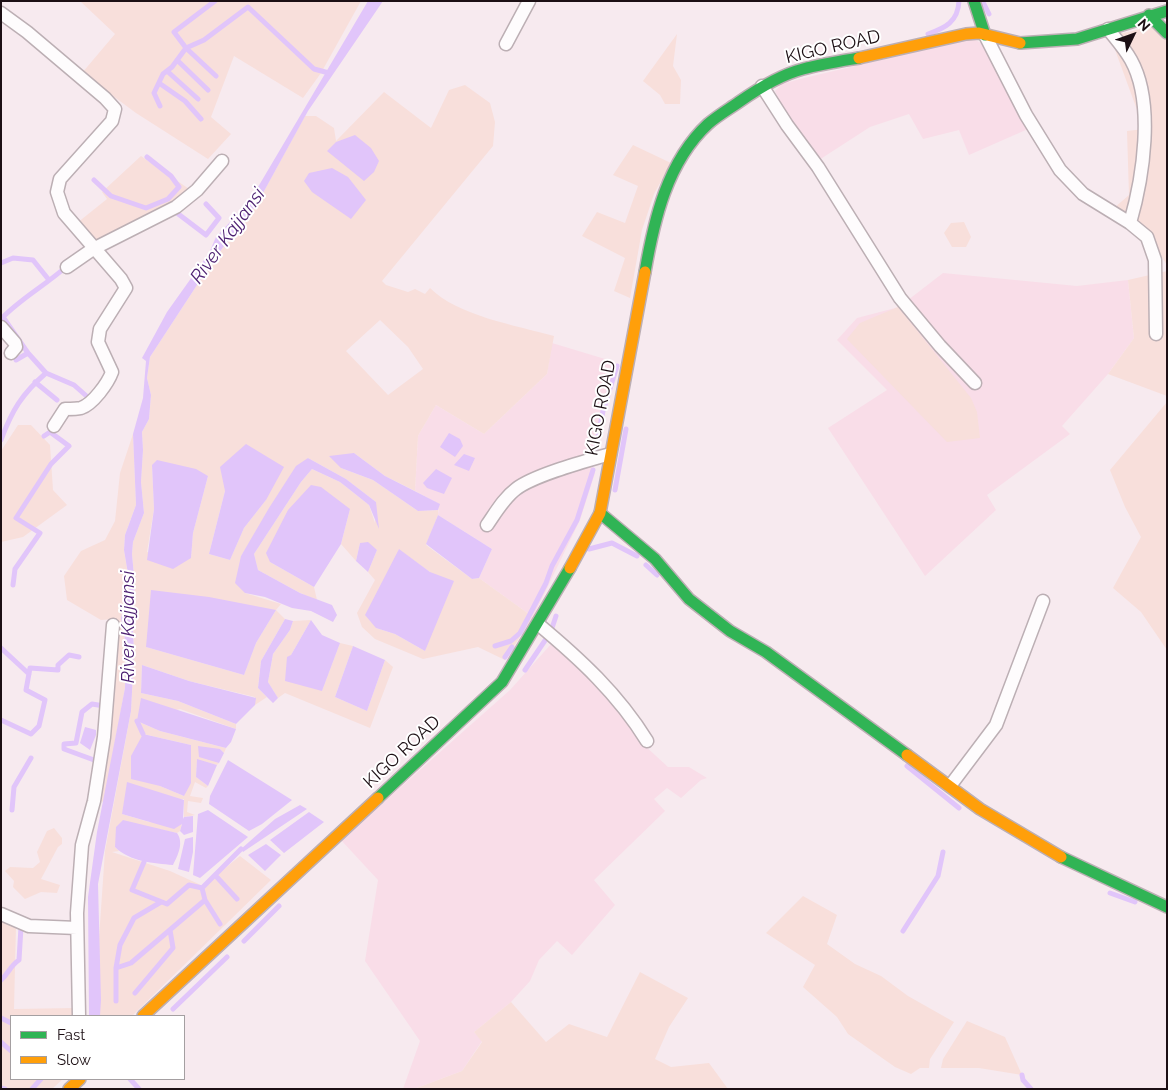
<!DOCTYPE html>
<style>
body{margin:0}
#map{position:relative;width:1168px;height:1090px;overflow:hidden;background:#f7eaef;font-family:Raleway,sans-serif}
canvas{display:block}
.frame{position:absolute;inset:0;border:2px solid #1c0f14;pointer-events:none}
.legend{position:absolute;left:10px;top:1015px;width:175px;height:65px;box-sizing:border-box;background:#fff;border:1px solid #a49fa1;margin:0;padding:6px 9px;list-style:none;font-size:15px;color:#1c0f14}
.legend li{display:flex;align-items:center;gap:10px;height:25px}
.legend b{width:25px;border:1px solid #a49fa1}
.north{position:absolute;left:1108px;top:10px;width:50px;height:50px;-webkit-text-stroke:4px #fff;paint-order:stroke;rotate:48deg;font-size:14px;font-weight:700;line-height:20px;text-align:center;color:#1c0f14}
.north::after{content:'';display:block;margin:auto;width:18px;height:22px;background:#1c0f14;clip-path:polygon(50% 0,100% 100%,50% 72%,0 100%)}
</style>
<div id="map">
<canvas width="1168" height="1090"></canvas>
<div class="frame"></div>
<ul class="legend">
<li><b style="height:6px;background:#30b455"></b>Fast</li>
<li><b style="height:6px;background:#ff9f0a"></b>Slow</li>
</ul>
<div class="north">N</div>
</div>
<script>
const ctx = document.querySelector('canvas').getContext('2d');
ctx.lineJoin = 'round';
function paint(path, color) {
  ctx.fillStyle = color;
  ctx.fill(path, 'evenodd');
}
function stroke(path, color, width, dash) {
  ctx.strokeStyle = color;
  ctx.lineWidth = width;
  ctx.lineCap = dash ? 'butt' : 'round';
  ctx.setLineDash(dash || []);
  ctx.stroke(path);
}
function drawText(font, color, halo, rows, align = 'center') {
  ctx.font = font + ' Raleway,sans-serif';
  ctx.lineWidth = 4;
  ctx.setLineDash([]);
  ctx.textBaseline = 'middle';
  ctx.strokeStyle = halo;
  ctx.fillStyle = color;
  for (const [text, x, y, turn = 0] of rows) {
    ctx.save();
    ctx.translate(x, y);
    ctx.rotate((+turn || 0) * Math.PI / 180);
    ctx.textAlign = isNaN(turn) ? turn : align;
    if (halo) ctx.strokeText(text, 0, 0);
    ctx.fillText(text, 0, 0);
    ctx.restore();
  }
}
paint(new Path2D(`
 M972,38L990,48L1028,129L969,155L959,130L923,139L909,114L870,127L819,160L791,127L775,91L782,84L800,79Z
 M943,273L1077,286L1128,280L1134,338L1108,374L1062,426L1070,434L987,495L996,510L925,576L828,428L887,390L837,340L857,318L899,307Z
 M552,343L615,362L590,457L595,473L580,520L533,617L479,578L492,549L438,515L439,504L415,491L418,436L436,405L484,434L547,374Z
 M552,643L606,693L643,744L668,767H689L707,778L701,780L681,798L667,788L654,799L665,811L594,880L615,905L572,955L557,941L539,960L530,981L511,1002L474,1032L482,1041L462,1071L414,1089H403L420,1041L365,961L378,880L341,840L510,690Z`), '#f9dde8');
paint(new Path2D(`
 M80,1H361L321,73L303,98L234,56L211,117L231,134L208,159L136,113L82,73L115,34Z
 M1154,26L1167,41V265L1142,227L1114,208L1129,195L1127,131L1144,129L1110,36Z
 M677,34L673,66L681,80L680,104H665L660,95L643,81Z
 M465,85L490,103L495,122L493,146L382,281L386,285L408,292L415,289L425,294L430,288C458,316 515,325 554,336L547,374L484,434L436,405L418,436L415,491L385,476L354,453L341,468L373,480L418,511L438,510V515L426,545L472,579L479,578L533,617L505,660L478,647L423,659L375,639L362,627L357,613L375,580L368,572L377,550L360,543L356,561L341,544L350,509L270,562L314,587L317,600L300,593L258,570L254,554L301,482L312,469L340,482L369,505L375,523L376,502L346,479L308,458L241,556L245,593L281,604L276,610L285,619L261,661L258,688L267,697L255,705V697L189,681L142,665L141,693L178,701L236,724V729L180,709L137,721L160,731L226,748L224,753L220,749L215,761L219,763L217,765L197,760L196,777L208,786L206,788L195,782L190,796L203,798L201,803L188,801L187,812L195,815L184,817V799L122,814L149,822L182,823L180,831L177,833L152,828L115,847L119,851L112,852L170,871L203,886L240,856L271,880L132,1016H100L99,938L105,851L131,711L134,654L132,604L135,587L132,554L133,542L144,513L141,482L143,450L142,432L149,419L151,395L147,378L150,357L214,259L257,204L305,116H316L334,128L336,141L384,92L431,128L449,90ZM380,320L408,347L423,369L388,395L346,351ZM152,465L208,476L193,533L191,558L147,552L154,509ZM225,491L266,500L244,528L230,560L209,554ZM399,550L430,572L425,651L395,634L376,628ZM276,610L256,643L244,675L146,647ZM143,734L191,745L184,796L160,786Z
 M633,145L671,163L654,194L642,230L630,298L614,291L625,258L582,236L597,212L625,223L638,186L613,175Z
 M141,156L192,191L149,216L95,242L77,223L107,199L102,192Z
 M964,222L971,237L966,247H952L944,233L951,223Z
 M1167,271V396L1108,374L1134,338L1128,280Z
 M898,307L971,398L977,412L980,438L947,442L847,339L860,323Z
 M1167,402V650L1141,612L1113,588L1141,537L1125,507L1110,470Z
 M18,425H31L50,445L53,490L67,505L23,537L1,542V451Z
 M133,434L136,505L125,535L124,550L130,586L121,618L126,645L125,688L104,803L99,799C104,777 106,756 109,734C113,696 119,657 114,619L101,620L67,600L64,576L81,551L105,540L115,521L120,473Z
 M311,620L291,655L322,691L340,643L353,646L335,697L367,711L385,660L393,667L370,728L285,693L278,698L268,682L273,654L290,630L293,621Z
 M54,828L62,838V844L58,847L41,879L60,885L57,893L41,892L25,899L13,887L14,881L5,871L10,867L33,868L40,862L37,852L47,831Z
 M803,896L837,915L827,944L855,964L881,976L908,996L954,1022L930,1059L929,1068H920L911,1074L895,1067L848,1034L837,1017L803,987L815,965L766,933Z
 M1,919L16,926L14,1009L75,1008L74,1016H11V1079H63L52,1089H1Z
 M640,972L688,998L669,1027L655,1059L671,1067L709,1063L728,1089H414L462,1071L482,1042L474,1032L511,1002L546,1042L569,1024L607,1037Z
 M967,1021L1005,1037L1022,1075L979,1068H941L943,1059Z`), '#f8dfdb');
paint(new Path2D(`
 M368,1H383L308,111L257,204L214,259L150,357L147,378L151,395L149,419L142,432L143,450L141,482L144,513L133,542L132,554L135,587L132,604L134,654L131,711L98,884L101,1000L100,1016H89L88,897L97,832L125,688L126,645L121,618L130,586L124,550L125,535L136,505L133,434L143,398L146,361L142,358L167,312L209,253L216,237L245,206L258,187Z
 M355,135L371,148L379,161L374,172L364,181L327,151L336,142Z
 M332,168L348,177L366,200L351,219L312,192L304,181L309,173Z
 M449,433L460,439L463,446L455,457L440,447Z
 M246,444L284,467L266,500L244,528L230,560L209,554L225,491L220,467Z
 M354,453L385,476L440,504L438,510L418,511L373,480L341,468L329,456Z
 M464,454L475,458L469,471L454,465Z
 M308,458L346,479L376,502L379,529L369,505L340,482L312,469L301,482L254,554L258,570L300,593L332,605L337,615L333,622L311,611L292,608L265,597L245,593L235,583L241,556L269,508L296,466Z
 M157,460L196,469L208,476L193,533L191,558L173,569L147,560L154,509L152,465Z
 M436,469L452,478L444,494L427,488L423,483Z
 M311,485L321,487L350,509L341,544L314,587L270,562L266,553L288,510Z
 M438,515L492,549L479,578L472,579L426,544Z
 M368,542L377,550L368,572L356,561L360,543Z
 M399,549L430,572L454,581L425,651L395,634L376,628L365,615Z
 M151,590L209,597L276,610L256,643L244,675L146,647Z
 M285,619L293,621L290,630L273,654L268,682L278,698L273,703L258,688L261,661Z
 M311,620L322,635L340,643L322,691L285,681L287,657L291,655Z
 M353,646L385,660L367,711L335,697Z
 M142,665L189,681L256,698L255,705L236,724L178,701L141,693Z
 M141,698L236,729L231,742L226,748L160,731L137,721Z
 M85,727L96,730V735L90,750L80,743Z
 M143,734L191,745V783L184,796L160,786L131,779V756Z
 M198,746L220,749L224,753L219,763L199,757Z
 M197,759L217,765L208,786L196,777Z
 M228,760L292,800L262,824L249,831L209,804L210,796Z
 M127,782L184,800L183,819L184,817L193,816V832L184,835L180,831L182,824L174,829L122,814Z
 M300,805L307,809L243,852L241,849L275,819Z
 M208,810L248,837L200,878L193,875L198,814Z
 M309,812L324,822L284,853L270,840Z
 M123,820L177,833C184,843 178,855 173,865C154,863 130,862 115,847L116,827Z
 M193,837V852L189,872L178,869L185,839Z
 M266,844L281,855L265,871L248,855Z`), '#e1c5fa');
stroke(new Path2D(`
 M215,1L174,32L186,48L216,76
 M984,4L989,14
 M928,34C945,28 958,22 959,1
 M177,60L208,90
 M167,71L198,99
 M159,83L185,101L201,119
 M160,106L154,93L163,74L172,67L186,48L204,40L248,7L314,69L329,73
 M94,180L111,196L146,208L168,199L179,187L171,176L147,157
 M177,213L206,235L219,218L206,204
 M1,263L13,258L33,260L49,280
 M3,317L28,353L46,373
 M1,319C21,298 46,285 67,266
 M16,360L28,353
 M35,382L57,400
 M1,440C12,410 22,394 46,373L74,385L91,400
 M595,452L603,411L617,366
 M615,490L626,429
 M589,549L612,543L637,556
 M646,565L657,575
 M13,585L15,569L40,533L16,518L51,464L69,446L50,432L44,436
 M552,628L556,616
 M495,646L511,641L520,633L529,616L546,583L552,566L577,520L593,470
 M1,648L29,674
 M505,657L512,647
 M525,670L546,639
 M1,720L31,734L39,726L45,700L26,690L30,668L58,670V665L69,655L79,657
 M137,721L143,734
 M94,760L64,749V744L76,743L82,712L92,704L104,706
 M907,766L959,808
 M12,810L14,787L31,758
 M144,862L132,890L167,904L189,885L202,888L241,849
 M215,875L237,899
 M202,888L205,900L220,924
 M1110,893L1135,902
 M903,931L938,876L943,852
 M244,941L279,906
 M116,968L120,945L134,918L161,902
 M1,980C9,973 10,966 19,960L21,927
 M135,993L173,948L170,930
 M116,1001V968L131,963L205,900
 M173,1009L227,957
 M1,1018L11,1023
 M1,1042L11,1051
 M1022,1075L1023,1080L1031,1089
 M130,1079L139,1089
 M1,1088L5,1089
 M32,1089L41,1079`), '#e1c5fa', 5);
const street = new Path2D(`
 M1,13L27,32L105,98L115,109L112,121L60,179L57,192L64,213L121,279L126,288L100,329L98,342L112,372C108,383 93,404 81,408C77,409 70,409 65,409L54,426
 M1108,29C1116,39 1125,49 1131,60C1155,103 1143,178 1130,223
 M985,35L1026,115L1060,170L1083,194L1130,223L1147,237L1155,260L1156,334
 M506,44L529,1
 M762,86L787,125L818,167L900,298L940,346L975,383
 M67,267L93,249L176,207L197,190L222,161
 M1,327L15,343L16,347L11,353
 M487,525C496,512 504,498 516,489C534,475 586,461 610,454
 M538,624C580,659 618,694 647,741
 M950,786L996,725L1043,601
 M1,914L29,926L77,928
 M79,1016L77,913L82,845L94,801L104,737L113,625`);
const fast = new Path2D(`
 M974,1L985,35
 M1149,15L1167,33
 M1020,43L1077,39L1167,11
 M645,272C654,220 667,162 708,124C717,116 729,109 739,102C759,88 780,75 803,69C821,64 841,61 859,58
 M600,513L655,559L689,599L730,631L766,652L907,755
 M378,798L502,682L570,568
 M1061,857L1167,907`);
const slow = new Path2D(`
 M859,58L966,34L979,33L1020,43
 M570,568L600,513L645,272
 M907,755L980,809L1061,857
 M143,1016L378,798
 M69,1089L80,1079`);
stroke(street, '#bcafb4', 15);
stroke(fast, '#bcafb4', 14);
stroke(slow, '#bcafb4', 14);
stroke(street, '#fefcfd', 12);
stroke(fast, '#30b455', 11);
stroke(slow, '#ff9f0a', 11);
drawText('18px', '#1c0f14', '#fff', [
 ["KIGO ROAD",833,47,-13],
 ["KIGO ROAD",601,408,-79],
 ["KIGO ROAD",402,752,-43]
]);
drawText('italic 19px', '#4c1f71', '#fff', [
 ["River Kajjansi",228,236,-54],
 ["River Kajjansi",128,627,-90]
]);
</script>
